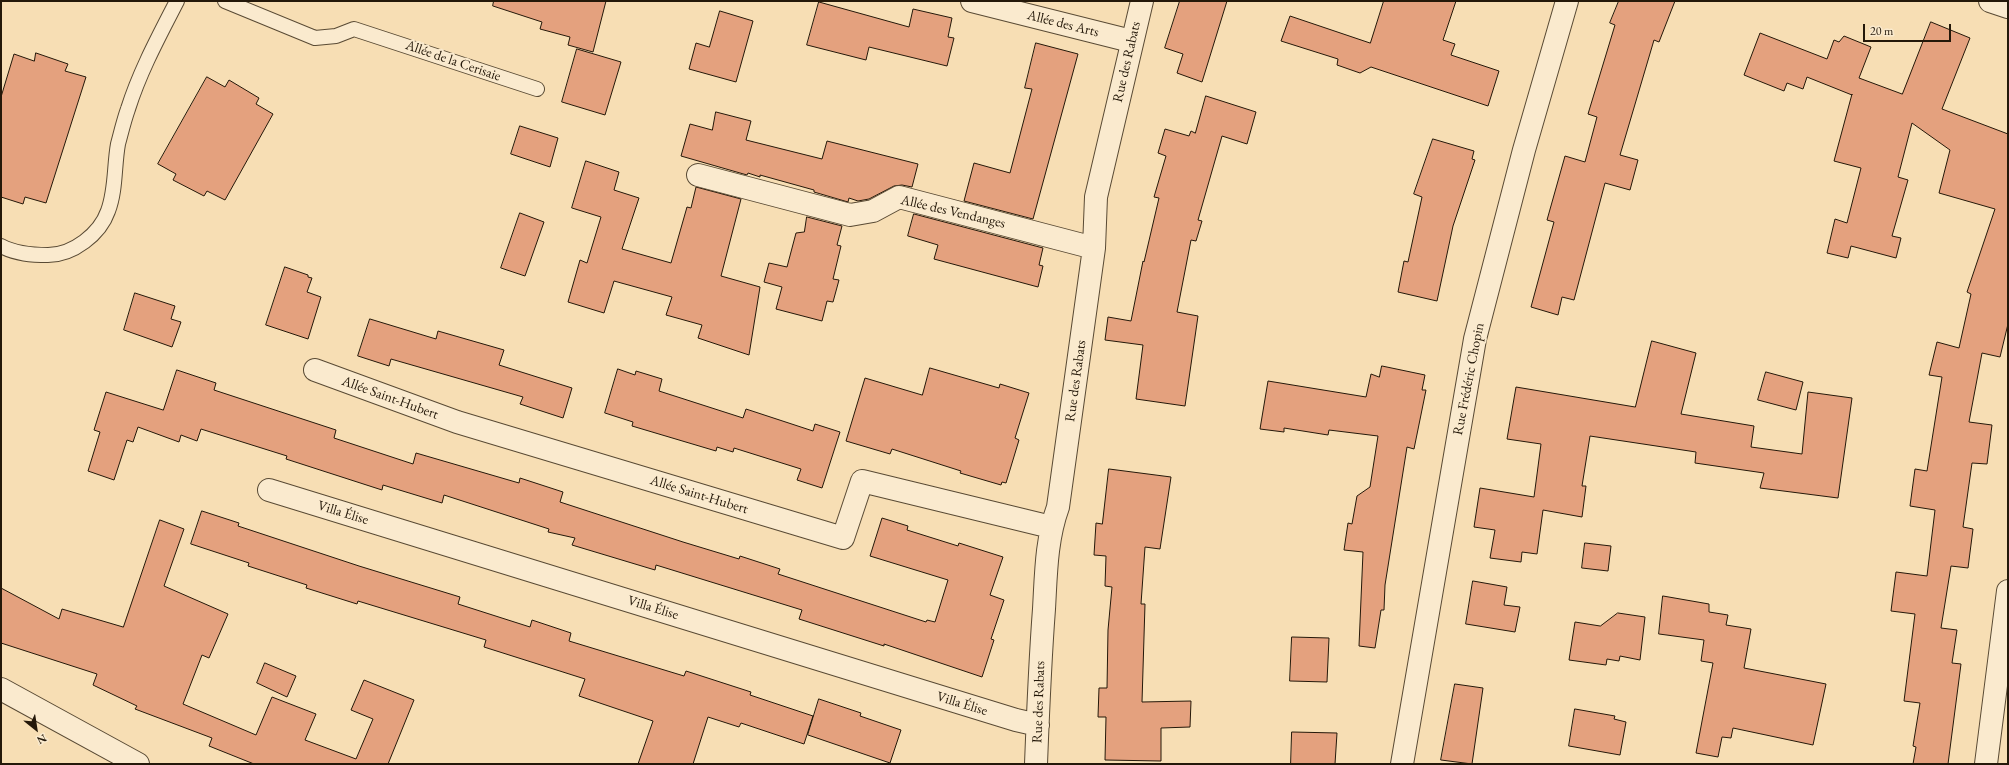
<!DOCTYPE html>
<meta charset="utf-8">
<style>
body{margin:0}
#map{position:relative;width:2009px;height:765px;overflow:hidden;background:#f7deb4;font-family:"EB Garamond",serif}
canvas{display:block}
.frame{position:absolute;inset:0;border:2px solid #241809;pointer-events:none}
.north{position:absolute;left:16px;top:709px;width:40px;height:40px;-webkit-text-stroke:3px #faeace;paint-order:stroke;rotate:150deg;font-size:11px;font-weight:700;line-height:16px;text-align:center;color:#241809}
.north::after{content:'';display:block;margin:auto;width:14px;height:18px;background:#241809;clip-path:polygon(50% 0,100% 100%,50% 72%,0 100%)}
.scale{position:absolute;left:1863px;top:24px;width:88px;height:18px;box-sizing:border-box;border:2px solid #241809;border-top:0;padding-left:5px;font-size:12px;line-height:14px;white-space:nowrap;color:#241809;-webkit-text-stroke:3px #faeace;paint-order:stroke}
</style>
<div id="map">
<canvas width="2009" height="765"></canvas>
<div class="frame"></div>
<div class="north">N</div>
<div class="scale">20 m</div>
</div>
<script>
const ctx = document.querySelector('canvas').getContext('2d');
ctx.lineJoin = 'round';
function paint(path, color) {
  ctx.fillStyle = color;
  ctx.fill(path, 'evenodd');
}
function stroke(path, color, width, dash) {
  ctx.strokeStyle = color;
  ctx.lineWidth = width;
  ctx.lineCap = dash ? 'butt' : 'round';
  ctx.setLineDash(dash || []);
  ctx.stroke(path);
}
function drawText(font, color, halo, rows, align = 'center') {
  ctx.font = font + ' "EB Garamond",serif';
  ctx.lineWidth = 4;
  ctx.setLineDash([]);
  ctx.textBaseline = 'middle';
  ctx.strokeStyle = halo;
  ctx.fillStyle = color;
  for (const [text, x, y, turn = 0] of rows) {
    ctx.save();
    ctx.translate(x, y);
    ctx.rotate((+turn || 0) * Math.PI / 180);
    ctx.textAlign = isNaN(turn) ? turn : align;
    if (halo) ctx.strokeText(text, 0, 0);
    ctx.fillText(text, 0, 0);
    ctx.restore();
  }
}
const building = new Path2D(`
 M494,1H606L593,52L568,45L570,37L540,29L542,22L493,6Z
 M1180,1H1227L1202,82L1177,73L1183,54L1165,48Z
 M1384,1H1456L1443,40L1455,44L1451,55L1499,71L1488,106L1371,67L1360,73L1337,65L1338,59L1281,41L1290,16L1370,43Z
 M1619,1H1675L1659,42L1654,40L1620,155L1638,160L1630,190L1605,183L1574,300L1562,297L1558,315L1531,307L1554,222L1547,220L1565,156L1585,162L1597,117L1588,114L1615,25L1610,23Z
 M819,2L909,27L913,9L952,18L948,37L954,38L947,66L869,47L866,60L807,45Z
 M720,11L753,21L736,82L689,69L696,43L709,47Z
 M1931,22L1970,38L1942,109L2008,134V324L2000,357L1982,353L1969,422L1992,425L1987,464L1972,463L1963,527L1973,529L1968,568L1951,566L1941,628L1957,630L1952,663L1961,664L1948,764H1913L1916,747L1913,746L1920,703L1904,701L1915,614L1891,611L1896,572L1927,576L1935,510L1910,506L1915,469L1927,471L1942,377L1929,375L1937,342L1959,348L1971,294L1967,292L1995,209L1939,193L1950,150L1912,123L1898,177L1908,180L1892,236L1901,238L1896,258L1851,246L1848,258L1827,253L1835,219L1847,223L1861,168L1834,161L1852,94V95L1807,77L1803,89L1787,83L1784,91L1744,75L1760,33L1827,59L1834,40L1839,42L1844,36L1871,47L1859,78L1902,94Z
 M1036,43L1078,54L1033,219L964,201L974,163L1010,173L1032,89L1025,88Z
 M577,49L621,62L605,115L562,102Z
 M36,53L68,64L65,71L86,77L46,203L25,197L23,204L1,197V97L14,54L34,61Z
 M207,77L225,87L229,80L259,98L256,104L273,114L225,200L207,191L204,196L173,180L176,174L158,164Z
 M1206,96L1256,112L1247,144L1222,136L1198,220L1202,221L1196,241L1191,240L1177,312L1198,316L1185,406L1136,399L1143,345L1105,340L1108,317L1131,321L1143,261L1144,262L1159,198L1154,197L1166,156L1158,153L1165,129L1189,136L1191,131L1195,133Z
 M716,112L751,121L746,140L822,159L827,141L918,164L912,187L902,185L894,186L869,199L858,201L849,198L848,202L814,192V190L760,175V177L748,173L747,175L681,156L690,124L712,130Z
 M520,126L558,138L550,167L511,154Z
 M1433,139L1474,151L1472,159L1475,160L1453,226L1437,301L1398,292L1404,261L1408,262L1422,197L1414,194Z
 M586,161L619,172L614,190L639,198L622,249L671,263L687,207L691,208L696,187L741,199L721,276L760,287L749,355L698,338L702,325L666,315L672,297L614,281L604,313L568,302L580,260L587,263L601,217L572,208Z
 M520,213L544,222L525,276L501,268Z
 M914,214L1043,248L1039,265L1043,266L1038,287L934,259L938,245L908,236Z
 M807,217L842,226L837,245L841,246L833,279L839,280L833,302L827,301L822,321L776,309L782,287L764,282L769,263L787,267L796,233L804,232Z
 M285,267L308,275V277L312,278L307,292L321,297L308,339L266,325Z
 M135,293L175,306L171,319L181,322L172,347L124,330Z
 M370,319L436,339L438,331L504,350L499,365L572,388L563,418L520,404L523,397L391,359L389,366L358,356Z
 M1652,341L1696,353L1681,414L1754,426L1751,447L1802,454L1808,392L1852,398L1838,498L1760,488L1764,473L1695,463L1696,452L1590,436L1582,486H1586L1582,517L1543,510L1537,554L1522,552L1521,562L1490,558L1495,530L1474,527L1480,488L1534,497L1541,444L1507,439L1516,387L1635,407Z
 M1382,366L1425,375L1422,390H1426L1414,449L1407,447L1385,585L1384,610H1381L1375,648L1359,646L1363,552L1344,550L1348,523L1352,524L1357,496L1370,487L1378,436L1329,430L1328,435L1284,428V432L1260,429L1268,381L1366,397L1371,374L1379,377Z
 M930,368L999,388L1000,384L1029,393L1015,438L1019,440L1006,483L1002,482L1001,485L960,473L961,471L892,449L890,454L846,441L865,378L922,395Z
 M618,369L635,375L636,371L662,379L659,391L743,418L746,409L813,431L815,424L840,432L822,488L797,480L801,469L734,448L733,452L717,447L716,451L632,426L633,422L605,413Z
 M177,370L216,383L214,390L336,430L334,438L413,464L416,453L519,483L520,478L563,492L560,502L683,542L739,559L740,556L780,569L778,574L926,622L927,620L935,622L948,580L870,556L882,518L908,526L907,530L958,546L959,543L1003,557L990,595L1004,600L991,639L994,640L982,677L884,644V646L799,619L802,610L656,565L655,570L572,545L575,538L548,532L549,529L444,495L442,503L383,485L382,490L286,459L287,456L201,429L197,441L181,435L179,442L138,427L133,442L127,440L114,480L88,471L100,432L94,430L106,392L163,410Z
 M1766,372L1803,382L1796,410L1758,400Z
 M1109,469L1171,477L1160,549L1145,547L1141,604H1145L1142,702L1191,701L1190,727L1161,728V761L1105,760L1106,717H1098L1099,688H1107L1108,630L1112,587L1105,586L1106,556L1094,555L1096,523L1102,524Z
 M202,511L239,523L238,526L359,566L460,597L458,604L530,627L532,620L571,633L569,641L684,676L686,671L751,692L750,695L813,716L804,744L741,723L739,727L708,717L693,764H638L653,721L579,696L585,679L484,647L486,640L358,601L357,604L306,588L307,585L248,566L249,563L191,544Z
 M160,520L184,529L164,586L228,614L209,658L202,655L183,704L256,735L272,697L316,714L305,740L356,759L373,719L351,710L364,680L414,700L388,764H254L209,746L212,738L135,709L137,706L93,685L97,674L1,643V588L59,619L62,609L123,627Z
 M1585,543L1611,546L1608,571L1582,568Z
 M1473,581L1507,587L1504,605L1520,607L1515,632L1466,624Z
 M1663,596L1709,604V612L1728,615L1726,625L1751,629L1744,668L1826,684L1813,745L1733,728L1731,738L1722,737L1718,757L1696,753L1713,663L1701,661L1704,640L1659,634Z
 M1618,613L1645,617L1640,660L1620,656L1619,661L1607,659L1606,665L1569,660L1575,622L1600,626Z
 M1292,637L1329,638L1327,682L1290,681Z
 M265,663L296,676L287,697L257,683Z
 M1455,684L1483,688L1472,764L1441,760Z
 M819,699L861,713L860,716L901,730L890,763L808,735Z
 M1575,709L1615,716L1614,719L1626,722L1620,755L1569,746Z
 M1292,732L1337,733L1335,764H1291Z`);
paint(building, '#e4a17e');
stroke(building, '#241809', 1);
const service = new Path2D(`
 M225,1L315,38L336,36L354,29L537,89
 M1,246C16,254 32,255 48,255C73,255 100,234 108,211C116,190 114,166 118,144C121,133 124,120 128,109C140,71 159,36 177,1`);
const minor = new Path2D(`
 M972,1L1131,41
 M1990,1L2008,7
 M698,175L850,215L873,211L899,197L1094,248
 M315,370L457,422L843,538L862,481L1051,527
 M269,490L1016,720L1038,725
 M1036,764C1038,712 1040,661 1044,609C1046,575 1046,540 1058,507L1094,248L1096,197L1142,1
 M1402,764L1475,339L1524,150L1567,1
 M1986,764L2008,591`);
const tertiary = new Path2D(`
 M1,689L138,764`);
stroke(service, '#594a34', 16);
stroke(minor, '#594a34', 24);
stroke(tertiary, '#594a34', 24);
stroke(service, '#faeace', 14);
stroke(minor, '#faeace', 22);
stroke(tertiary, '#faeace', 22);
drawText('14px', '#241809', '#faeace', [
 ["Allée des Arts",1063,24,14],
 ["Allée de la Cerisaie",453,61,19],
 ["Rue des Rabats",1127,62,-77],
 ["Allée des Vendanges",953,212,13],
 ["Rue Frédéric Chopin",1469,379,-79],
 ["Rue des Rabats",1076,381,-82],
 ["Allée Saint-Hubert",390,398,20],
 ["Allée Saint-Hubert",699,495,17],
 ["Villa Élise",343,513,17],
 ["Villa Élise",653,608,17],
 ["Rue des Rabats",1039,702,-88],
 ["Villa Élise",962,704,17]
]);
</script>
